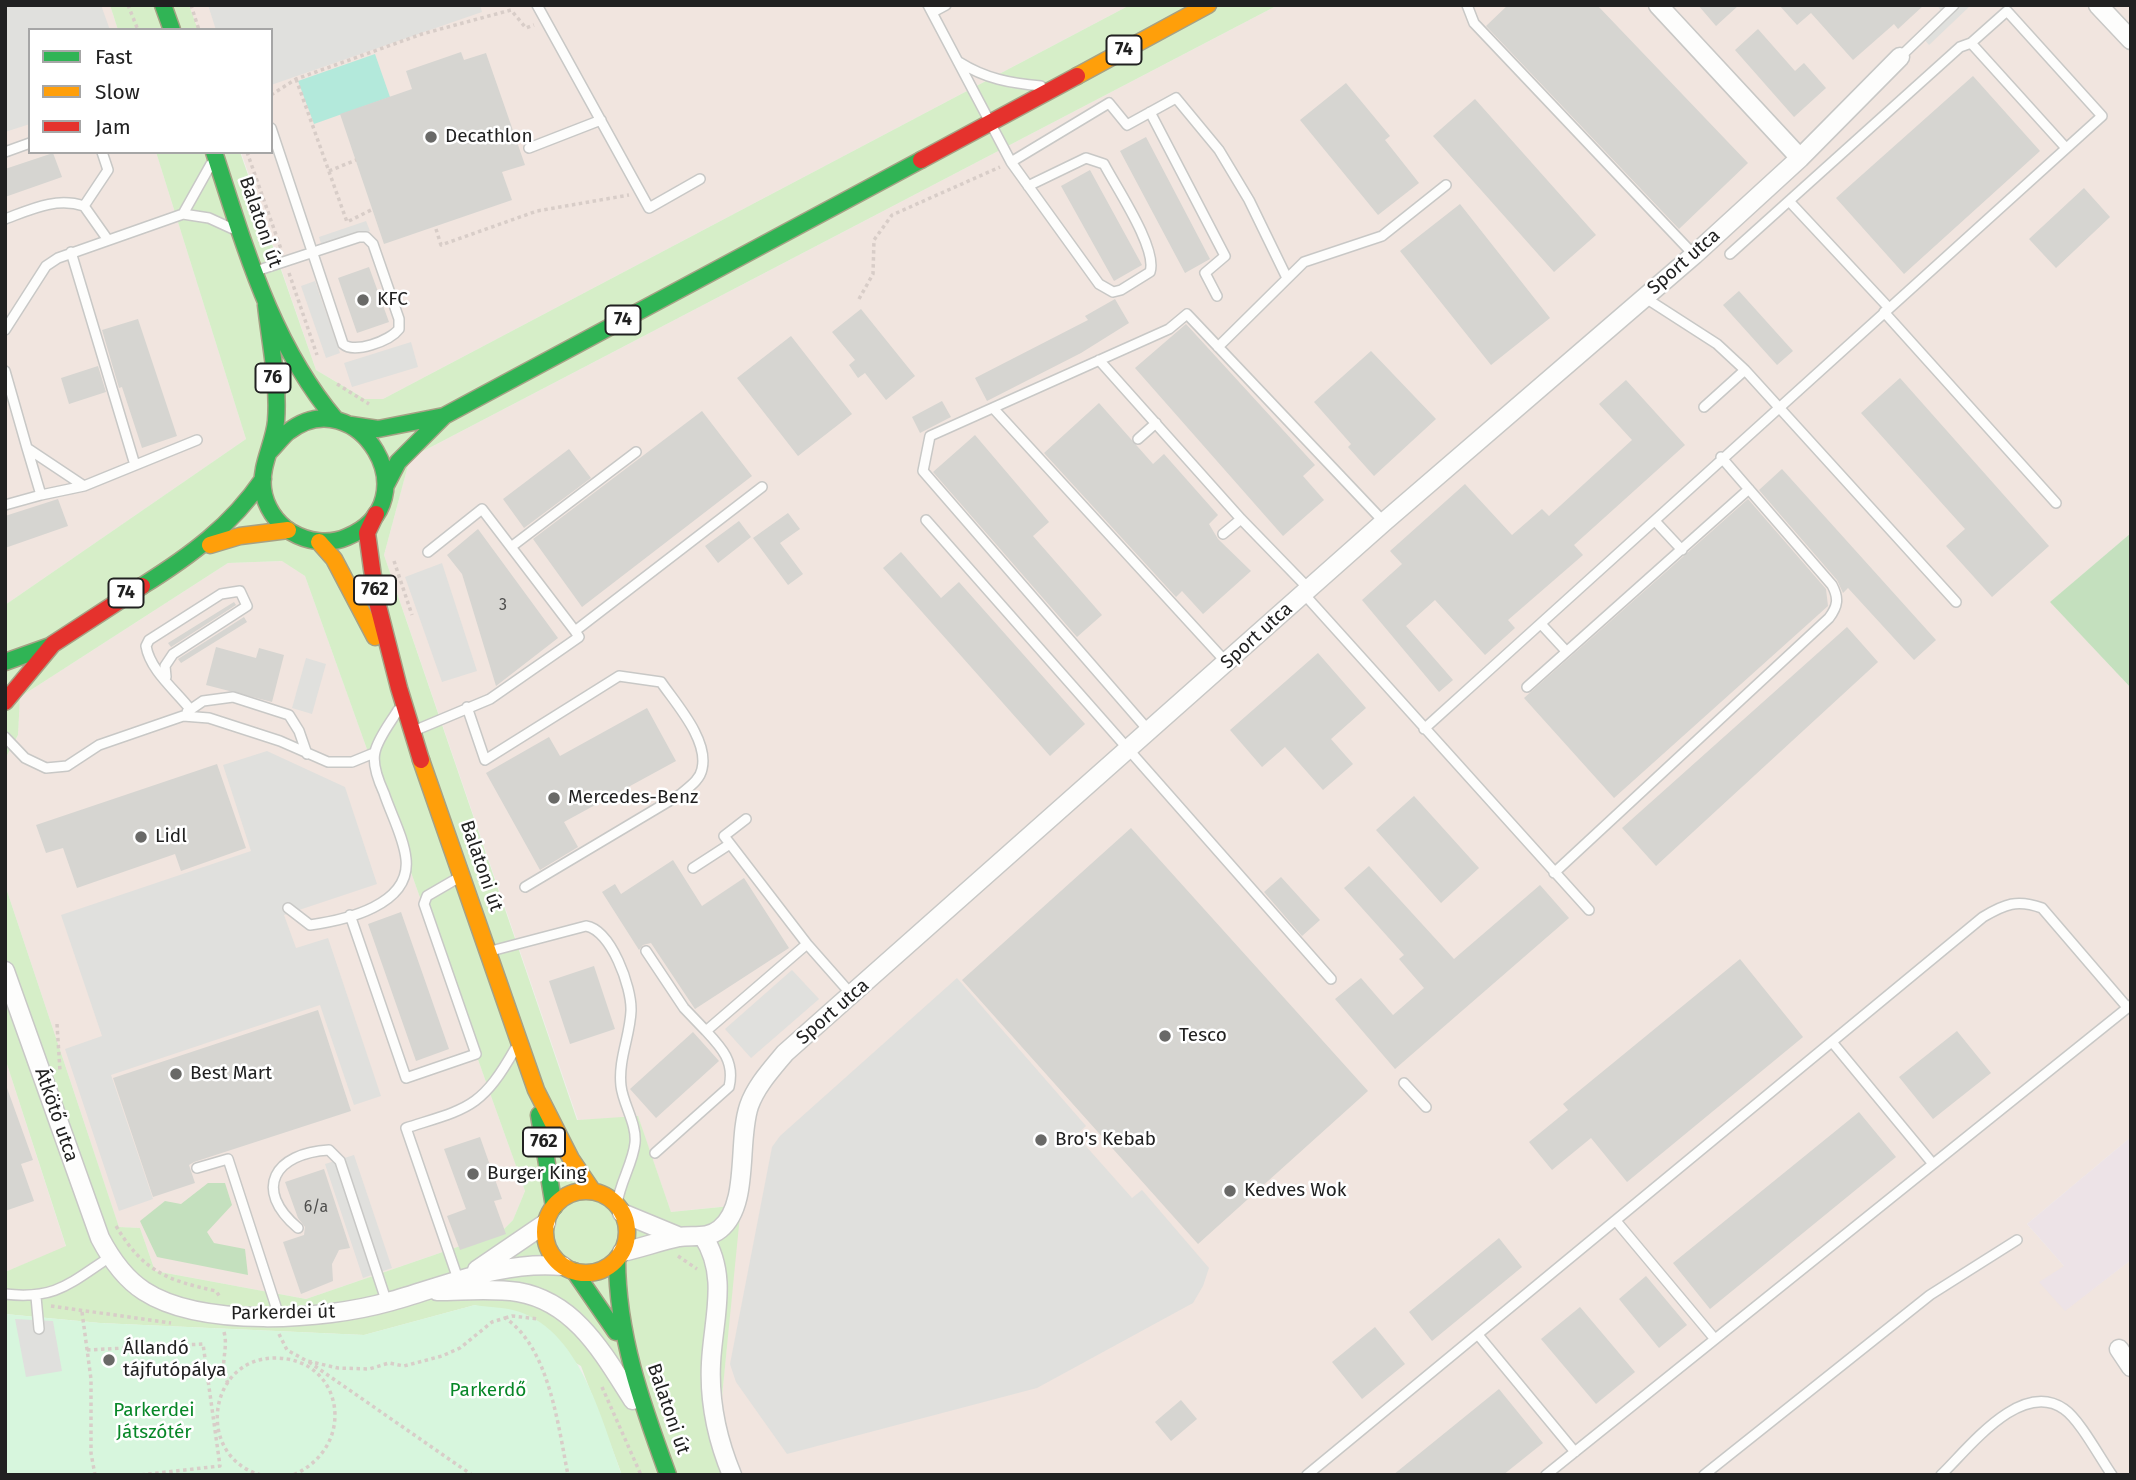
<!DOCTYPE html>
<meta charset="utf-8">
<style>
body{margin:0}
#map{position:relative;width:2136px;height:1480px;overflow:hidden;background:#efefea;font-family:"Fira Sans",sans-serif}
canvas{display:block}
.frame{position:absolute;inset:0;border:7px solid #212121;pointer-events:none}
.legend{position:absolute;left:28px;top:28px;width:245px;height:126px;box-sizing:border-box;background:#fff;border:2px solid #a6a6a6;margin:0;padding:9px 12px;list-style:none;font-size:21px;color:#212121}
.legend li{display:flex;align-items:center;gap:14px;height:35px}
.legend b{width:35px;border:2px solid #a6a6a6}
</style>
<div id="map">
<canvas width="2136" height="1480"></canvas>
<div class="frame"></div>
<ul class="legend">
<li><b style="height:9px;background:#30b455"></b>Fast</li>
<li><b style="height:9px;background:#ff9f0a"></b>Slow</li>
<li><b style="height:9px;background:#e5322d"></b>Jam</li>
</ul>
</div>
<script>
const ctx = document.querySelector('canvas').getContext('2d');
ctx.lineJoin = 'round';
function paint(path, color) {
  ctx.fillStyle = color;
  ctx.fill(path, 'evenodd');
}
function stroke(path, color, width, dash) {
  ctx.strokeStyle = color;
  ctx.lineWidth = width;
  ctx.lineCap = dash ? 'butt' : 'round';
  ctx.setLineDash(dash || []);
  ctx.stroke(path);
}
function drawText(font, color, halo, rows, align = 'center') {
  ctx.font = font + ' "Fira Sans",sans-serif';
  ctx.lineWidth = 5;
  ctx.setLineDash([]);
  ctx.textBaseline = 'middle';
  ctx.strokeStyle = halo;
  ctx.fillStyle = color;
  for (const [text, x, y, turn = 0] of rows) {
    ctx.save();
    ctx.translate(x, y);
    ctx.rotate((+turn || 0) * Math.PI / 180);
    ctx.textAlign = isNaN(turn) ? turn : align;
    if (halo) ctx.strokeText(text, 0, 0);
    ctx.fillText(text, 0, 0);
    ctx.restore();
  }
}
paint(new Path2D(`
 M5,5H110L118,30H30V152H156L246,439L5,605Z
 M189,5H1130L383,399H365L316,370L241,152H271V30H198Z
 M1278,5H2131V533L2051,602L2131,688V1137L2027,1224L2064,1266L2065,1310L2131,1260V1475H738L720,1417L740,1205L671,1212L638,1117L578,1120L384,555L410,458Z
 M283,561L305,576L525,1191L513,1220L501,1232L306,1299L155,1271L140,1228L119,1227L5,885V759L18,735L20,697L228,563Z
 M5,1058L66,1247L5,1272Z`), '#f1e5df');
paint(new Path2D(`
 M2131,1137V1260L2065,1311L2039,1282L2064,1266L2027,1224Z`), '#ede3e7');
paint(new Path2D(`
 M110,5H189L198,30H118Z
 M1130,5H1278L410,458L384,555L577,1120L638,1116L671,1212L741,1205L720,1417L738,1475H622L581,1366L475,1305L364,1335L100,1323L5,1314V1272L66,1246L5,1058V885L119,1227L140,1228L155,1271L306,1299L501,1232L513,1220L525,1191L305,576L282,561L228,563L20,697L18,735L5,759V605L246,439L156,152H240L316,370L365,399H383Z`), '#d6eec8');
paint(new Path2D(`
 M2131,533V688L2050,602Z
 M208,1183H225L232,1205L207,1232L214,1243L245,1249L248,1275L157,1257L140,1221L165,1201L181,1204Z`), '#c4e0be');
paint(new Path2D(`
 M475,1305C487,1307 501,1307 513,1310C580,1327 601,1419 622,1475H5V1314L100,1323L364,1335Z`), '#d7f6dd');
paint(new Path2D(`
 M375,54L390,97L314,124L298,81Z`), '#b3e9db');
paint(new Path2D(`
 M5,5H101L110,30H30V124L5,132Z
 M208,5H480L482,12L271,85V30H216Z
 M1937,5H1971L1929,45L1919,33L1941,11Z
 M366,221L370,231L322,247L319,237Z
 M315,281L340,353L326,358L301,286Z
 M411,342L418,367L352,387L344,363Z
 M442,563L477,671L442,682L405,577Z
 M306,658L326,664L312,714L292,708Z
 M267,751L345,787L377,884L284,915L296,948L328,938L381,1096L354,1105L320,1005L111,1075L153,1199L119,1211L65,1049L102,1036L61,915L251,851L223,765Z
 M792,970L819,999L751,1058L725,1029Z
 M957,978L1086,1126L1076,1135L1132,1198L1142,1190L1209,1268L1203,1286L1193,1303L1037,1388L787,1454L736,1382L730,1364L772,1147L780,1136Z
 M354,1155L392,1268L363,1278L325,1164Z
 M15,1319L53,1321L62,1371L26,1377Z`), '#e0e0dd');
paint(new Path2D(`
 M1508,5H1597L1748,163L1679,229L1486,26Z
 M1698,5H1739L1716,26Z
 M1779,5H1924L1898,29L1894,24L1853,60L1811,13L1797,25Z
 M1758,29L1795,71L1804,63L1826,88L1794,117L1735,50Z
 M461,52L464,60L486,53L525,165L502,172L512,200L384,244L340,114L412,89L406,71Z
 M1973,76L2040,151L1904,274L1836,198Z
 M1346,83L1390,136L1385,140L1419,183L1378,215L1300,120Z
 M1475,99L1596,235L1554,272L1433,136Z
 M1146,137L1210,259L1185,273L1120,151Z
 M53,153L62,177L5,197V169Z
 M1090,170L1142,265L1114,281L1061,186Z
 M2084,188L2110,217L2056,268L2029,239Z
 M1460,204L1550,318L1491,365L1400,251Z
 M369,267L389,322L357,333L338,278Z
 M1739,291L1793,351L1777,365L1723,305Z
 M1115,299L1129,323L1081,353L987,401L975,378L1088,320L1085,316Z
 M861,309L915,376L886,400L865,373L858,378L849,365L855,360L832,332Z
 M138,319L177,436L142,448L122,387L119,388L102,330Z
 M1186,324L1315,465L1303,476L1324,500L1283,536L1135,368Z
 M791,336L852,414L798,456L737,378Z
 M1371,351L1436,419L1374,476L1348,447L1351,444L1314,402Z
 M98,366L106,392L69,404L61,378Z
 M1900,378L2049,546L1992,597L1946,546L1965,529L1861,413Z
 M1626,380L1685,445L1574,545L1583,555L1508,620L1515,628L1485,655L1435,600L1406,626L1453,680L1439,692L1362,600L1402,564L1390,551L1465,484L1512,535L1542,509L1549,516L1632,440L1599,404Z
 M942,401L951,417L920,433L912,417Z
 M1099,403L1153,464L1164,454L1218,515L1209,524L1218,539L1251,571L1203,614L1182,591L1176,597L1044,453Z
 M702,411L752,476L582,607L533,539Z
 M975,435L1049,522L1033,536L1102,615L1077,637L933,472Z
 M569,449L591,478L524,528L503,499Z
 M1782,469L1936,640L1914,660L1848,588L1843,593L1837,580L1759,490Z
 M58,499L68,526L5,548V516Z
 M1748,499L1826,589L1828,606L1614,798L1524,698Z
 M788,513L800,529L780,543L803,574L788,585L753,538Z
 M739,521L751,537L718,563L705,546Z
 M478,529L558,638L496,686L462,574L447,555Z
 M901,552L941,598L959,582L1085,724L1050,756L883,568Z
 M234,602L236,605L171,647L168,643Z
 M244,617L247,622L181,663L178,659Z
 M1847,627L1878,662L1656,866L1622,828Z
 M216,647L256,658L259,648L284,655L272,702L206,685Z
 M1318,653L1366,708L1331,739L1353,764L1323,790L1285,747L1262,767L1230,730Z
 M647,708L676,761L564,822L578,847L540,870L486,773L549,737L560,756Z
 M217,764L246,848L181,871L175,854L77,888L63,848L46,853L36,825Z
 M1414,796L1479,868L1441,903L1376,830Z
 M1131,828L1368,1091L1198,1244L962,980Z
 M673,860L702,906L744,878L789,948L695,1009L651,943L643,945L639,950L602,892L615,884L621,894Z
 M1369,866L1454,959L1540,885L1569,918L1395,1069L1335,999L1361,978L1393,1015L1424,988L1399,959L1404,955L1344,888Z
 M1281,877L1320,920L1302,936L1264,892Z
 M401,912L449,1049L416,1061L368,924Z
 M1740,959L1803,1037L1627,1182L1591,1138L1552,1170L1529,1142L1568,1110L1563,1104Z
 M594,966L615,1029L570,1044L549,981Z
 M318,1010L351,1111L194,1162L189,1165L195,1183L153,1197L113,1078Z
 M1957,1031L1991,1073L1933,1119L1899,1077Z
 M693,1032L719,1061L656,1118L630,1089Z
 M7,1088L33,1160L21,1164L34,1201L5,1211Z
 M1859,1112L1896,1157L1710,1309L1673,1263Z
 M480,1137L502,1199L494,1201L506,1234L460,1250L447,1216L466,1209L444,1149Z
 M324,1169L350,1248L339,1250L332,1264L333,1281L301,1294L283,1242L304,1235L305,1227L298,1218L285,1182Z
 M1499,1238L1522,1267L1432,1341L1409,1312Z
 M1646,1276L1687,1325L1659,1348L1619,1299Z
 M1580,1307L1635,1372L1596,1404L1541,1339Z
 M1375,1327L1405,1364L1362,1399L1332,1362Z
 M1499,1389L1543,1443L1503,1475H1393Z
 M1181,1400L1197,1419L1171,1441L1155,1422Z`), '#d6d5d1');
const lane = new Path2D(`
 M537,5L649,208L700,179
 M928,5L1011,162L1099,284L1113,292L1121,290L1150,272C1158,249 1116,187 1104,164L1086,158L1028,186
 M1467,5L1474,23L1694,255
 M933,12L946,5
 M1900,57L1954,5
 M959,62C986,79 1010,83 1041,86
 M1150,112L1225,256L1205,273L1217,296
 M529,148L601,120
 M5,152L30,143
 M102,152L108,170L84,206L108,240
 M1011,162L1109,103L1127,125L1176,98L1219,150L1249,200L1287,278
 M1789,201L1889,308
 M183,214L211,164
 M5,219C32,209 56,197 84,206
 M71,252L135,465
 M1730,254L1960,47L1971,43
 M256,271C290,260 325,248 359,237H366L373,244L399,319V329C390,341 354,354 343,344L271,128
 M1644,297L1717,344L1745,370L1956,602
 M1884,312L2056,503
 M5,330L46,266L58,258L183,214L209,218L233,229
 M1218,347L1304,262L1382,236L1446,185
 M1099,360L1241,519L1309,589
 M5,371L27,448L84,486L197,440
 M1704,407L1745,370
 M993,408L1226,662
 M1138,439L1156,423
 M41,495L84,486
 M5,505L41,495L27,448
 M926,520L1331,979
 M1655,521L1682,550
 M1223,534L1241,519
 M428,552L482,509L511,547
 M1304,594L1589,910
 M1541,624L1566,651
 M575,631L511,547L636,452
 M166,677L165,666L173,654L247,606L240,591L221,594L149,640L146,646C150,670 175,690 190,709
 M1527,687L1749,489
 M467,707L485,760L619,676L661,682C676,704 709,740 702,769C700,780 689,787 681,794L525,887
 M187,712L203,701L233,697L289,715L299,731L307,754
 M1424,729C1650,525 1875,320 2102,116L2007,11L1971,43L2066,148
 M416,730L490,699L579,637L575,631L762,487
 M1149,731L923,471L930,436L1169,329L1187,314L1384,522
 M5,737L25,758L46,768L67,766L99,745L183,716L209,718L280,741L328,762H352L374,753
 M746,819L724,836L807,944
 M693,868L730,844
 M1554,873L1829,618C1838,606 1839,598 1832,585L1721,457
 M288,908L310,925C346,920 411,905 406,859C404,838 391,814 384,793C379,782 372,764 375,752C378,738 391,722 398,710
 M350,915L406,1078L476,1054L424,904L427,896L458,878
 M491,951L586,926C611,930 632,987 631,1011C630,1036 618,1060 621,1086C623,1104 637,1124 635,1143C633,1163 620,1182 617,1204
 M646,951L684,1008L706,1031
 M1832,1042L1933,1164
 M1404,1083L1426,1107
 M655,1153L729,1087C735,1062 722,1048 706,1031L807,944L852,995
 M197,1168L228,1159L279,1316
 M1616,1221L1714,1338
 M298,1228C252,1189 275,1153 329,1150L340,1161L387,1303
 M458,1279L406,1128C468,1108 481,1109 515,1049
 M5,1294C56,1300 70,1283 110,1257
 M36,1297L39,1329
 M1479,1336L1575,1452
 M1307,1475L1983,917C2005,904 2017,899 2042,908L2127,1007
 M1546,1475L2131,1005
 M1704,1475L1930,1295L2017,1240
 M1941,1475C1969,1448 2021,1379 2064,1409C2080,1420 2100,1458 2112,1475`);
const street = new Path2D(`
 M1658,5L1800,158
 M2098,5L2131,40
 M5,971L100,1238C111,1259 124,1278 144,1291C201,1328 324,1320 388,1302C446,1286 502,1260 563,1266
 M622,1213L680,1237
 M703,1236C729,1276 713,1319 711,1363C709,1402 717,1439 732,1475
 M622,1252C641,1248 660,1241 679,1237C693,1235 708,1239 720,1229C750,1205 737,1142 749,1106C756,1086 771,1070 785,1053L1384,522L1694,255L1800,158L1900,57
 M477,1270L546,1223
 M437,1291C463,1291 492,1288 518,1292C576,1302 604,1355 633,1400
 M2119,1349L2131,1367`);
const fast = new Path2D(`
 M163,5L172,30
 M214,152C245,247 271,343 336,420
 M266,305C270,343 279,383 276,421C274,444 260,465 263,489C265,506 276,523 291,532C308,542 329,545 347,537C433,501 357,378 288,432C282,437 276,445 270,451
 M351,425L378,429L444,416
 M386,485L398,462L444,416L921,160
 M142,586C190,556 231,526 263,479
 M5,662L50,646
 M539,1115L554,1207
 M617,1259C617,1335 642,1404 668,1475
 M574,1271L616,1332`);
const slow = new Path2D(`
 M1077,76L1208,5
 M319,542L334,559L375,637
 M210,545L240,536L288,530
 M421,760L536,1090L571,1159L592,1190
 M545 1232a41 41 0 1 1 82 0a41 41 0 1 1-82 0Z`);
const jam = new Path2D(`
 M921,160L1077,76
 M376,514L367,533L376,598L399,688L421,760
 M5,702L53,644L142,586`);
stroke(lane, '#c8c8c6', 12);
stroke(street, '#c8c8c6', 21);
stroke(fast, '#a6a185', 19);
stroke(slow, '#a6a185', 19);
stroke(jam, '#a6a185', 19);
stroke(new Path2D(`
 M128,5L138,30
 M191,5L199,30
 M296,79L347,222L373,209
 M271,95L296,79L422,34L511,10L526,28L534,25
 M247,152L281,249
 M329,171L356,160
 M436,229L441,245L537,211L629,195
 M289,273L317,355
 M859,299L873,274L874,240L892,215L1000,167
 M337,384L369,404
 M394,561L412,615
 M57,1024L60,1071
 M116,1226C143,1271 166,1280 216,1291L220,1297
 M678,1256L697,1269
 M51,1306L171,1323
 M82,1312L91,1379V1453L95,1475
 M505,1318L512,1316L539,1319
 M224,1332C229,1350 218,1366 228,1383
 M279,1334L287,1350L307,1361L338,1368L369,1369L389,1363L404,1366L442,1356L460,1348L492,1322L505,1318C549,1347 558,1425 568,1475
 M87,1350L203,1344L220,1466L140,1475
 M309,1362L472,1475
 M602,1387L641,1475
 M261,1475C195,1457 207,1358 275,1358C344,1358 358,1447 293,1475`), '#d8cdc8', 3.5, [3.5, 3.5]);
stroke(lane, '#fdfdfc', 9);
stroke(street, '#fdfdfc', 18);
stroke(fast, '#30b455', 16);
stroke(slow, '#ff9f0a', 16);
stroke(jam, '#e5322d', 16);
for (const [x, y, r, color] of [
 [431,137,7,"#696967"],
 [363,300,7,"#696967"],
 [554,798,7,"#696967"],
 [141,837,7,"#696967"],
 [1165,1036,7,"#696967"],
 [176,1074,7,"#696967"],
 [1041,1140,7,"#696967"],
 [473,1174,7,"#696967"],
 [1230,1191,7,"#696967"],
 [109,1360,7,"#696967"]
]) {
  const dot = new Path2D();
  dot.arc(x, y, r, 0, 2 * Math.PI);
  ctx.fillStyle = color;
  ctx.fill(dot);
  stroke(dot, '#fff', 2.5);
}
drawText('16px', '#4e4e4d', null, [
 ["3",503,606],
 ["6/a",316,1208]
]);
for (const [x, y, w] of [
 [1124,50,35],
 [623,320,35],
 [273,378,35],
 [375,590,42],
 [126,593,35],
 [544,1142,42]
]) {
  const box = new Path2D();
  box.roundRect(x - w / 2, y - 14.5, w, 29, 5);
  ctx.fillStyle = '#fff';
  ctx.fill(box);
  stroke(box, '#212121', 2);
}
drawText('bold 18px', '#212121', null, [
 ["74",1124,50],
 ["74",623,320],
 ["76",273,378],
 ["762",375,590],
 ["74",126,593],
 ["762",544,1142]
]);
drawText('19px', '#212121', '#fff', [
 ["Decathlon",445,137],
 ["KFC",377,300],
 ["Mercedes-Benz",568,798],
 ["Lidl",155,837],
 ["Tesco",1179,1036],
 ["Best Mart",190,1074],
 ["Bro's Kebab",1055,1140],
 ["Burger King",487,1174],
 ["Kedves Wok",1244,1191],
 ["Állandó",123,1349],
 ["tájfutópálya",123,1371]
], 'left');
drawText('19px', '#212121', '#fff', [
 ["Balatoni út",260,222,71],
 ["Sport utca",1684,262,-41],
 ["Sport utca",1257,636,-42],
 ["Balatoni út",481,866,71],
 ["Sport utca",833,1012,-41],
 ["Átkötő utca",56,1115,71],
 ["Parkerdei út",283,1313,-1],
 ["Balatoni út",668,1409,71]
]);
drawText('19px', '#078727', '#fff', [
 ["Parkerdő",488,1391],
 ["Parkerdei",154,1411],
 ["Játszótér",154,1433]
]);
</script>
